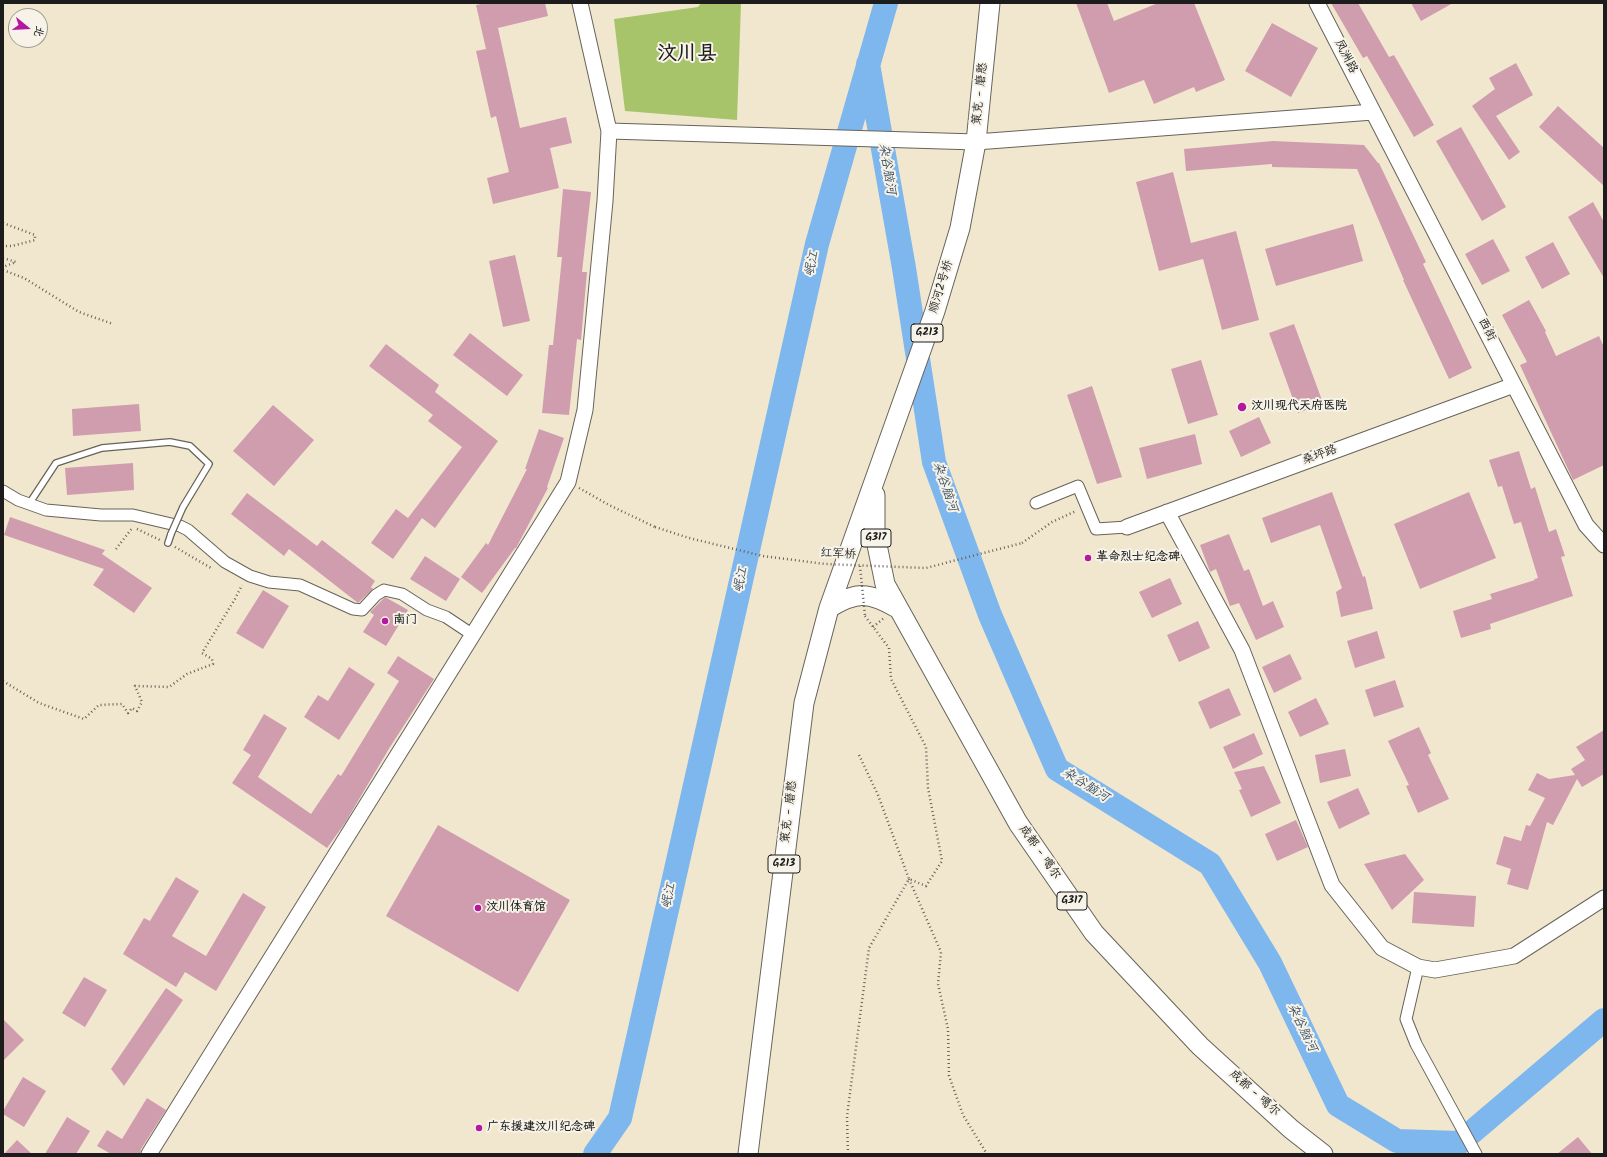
<!DOCTYPE html>
<meta charset="utf-8">
<style>
body{margin:0}
#map{position:relative;width:1607px;height:1157px;overflow:hidden;background:#f1e7ce;font-family:Kalam,"LXGW WenKai TC",sans-serif}
canvas{display:block}
.frame{position:absolute;inset:0;border:4px solid #1c1c1c;pointer-events:none}
.north{position:absolute;left:8px;top:8px;width:40px;height:40px;box-sizing:border-box;background:#f7f3e8;border:1px solid #9f9d96;border-radius:50%;rotate:108deg;font-size:11px;font-weight:700;line-height:16px;text-align:center;color:#1c1c1c}
.north::after{content:'';display:block;margin:auto;width:14px;height:18px;background:#b5179e;clip-path:polygon(50% 0,100% 100%,50% 72%,0 100%)}
</style>
<div id="map">
<canvas width="1607" height="1157"></canvas>
<div class="frame"></div>
<div class="north">北</div>
</div>
<script>
const ctx = document.querySelector('canvas').getContext('2d');
ctx.lineJoin = 'round';
function paint(path, color) {
  ctx.fillStyle = color;
  ctx.fill(path, 'evenodd');
}
function stroke(path, color, width, dash) {
  ctx.strokeStyle = color;
  ctx.lineWidth = width;
  ctx.lineCap = dash ? 'butt' : 'round';
  ctx.setLineDash(dash || []);
  ctx.stroke(path);
}
function drawText(font, color, halo, rows, align = 'center') {
  ctx.font = font + ' Kalam,"LXGW WenKai TC",sans-serif';
  ctx.lineWidth = 4;
  ctx.setLineDash([]);
  ctx.textBaseline = 'middle';
  ctx.strokeStyle = halo;
  ctx.fillStyle = color;
  for (const [text, x, y, turn = 0] of rows) {
    ctx.save();
    ctx.translate(x, y);
    ctx.rotate((+turn || 0) * Math.PI / 180);
    ctx.textAlign = isNaN(turn) ? turn : align;
    if (halo) ctx.strokeText(text, 0, 0);
    ctx.fillText(text, 0, 0);
    ctx.restore();
  }
}
paint(new Path2D(`
 M701,3H741L737,120L625,111L614,19L698,7Z`), '#a7c46b');
stroke(new Path2D(`
 M868,64L904,268L934,462L990,615L1057,769L1210,864L1270,963L1338,1105L1397,1141L1459,1143L1604,1020
 M595,1154L620,1118L817,244L886,3`), '#7db7ee', 24);
paint(new Path2D(`
 M486,3H545L548,16L498,28L520,128L566,117L572,143L550,148L559,188L493,204L487,178L509,172L496,116L491,118L476,51L486,49L476,5Z
 M1076,3H1107L1114,21L1158,3H1194L1225,80L1196,92L1194,87L1154,104L1144,80L1109,93Z
 M1331,3H1358L1389,57L1394,55L1434,125L1414,137L1367,56L1363,58Z
 M1411,3H1453L1421,21Z
 M1272,23L1318,48L1291,97L1245,71Z
 M1516,63L1533,95L1496,116L1520,152L1509,160L1472,106L1495,89L1489,78Z
 M1558,106L1604,148V186L1539,127Z
 M1461,127L1506,207L1482,221L1436,141Z
 M1273,141L1364,145L1378,163H1379L1426,262L1423,264L1472,368L1449,379L1403,280H1404L1357,169L1272,167V164L1186,171L1184,149Z
 M1173,172L1191,243L1236,231L1259,320L1222,330L1203,259L1159,271L1136,182Z
 M563,189L591,192L582,272H587L581,340L577,339L569,415L542,413L549,345H553L562,257H557Z
 M1593,202L1604,222V278L1568,217Z
 M1353,224L1363,261L1276,286L1265,249Z
 M1493,239L1510,271L1482,285L1465,254Z
 M1553,242L1570,274L1542,289L1525,257Z
 M515,255L530,321L503,327L489,261Z
 M1529,300L1546,331L1545,332L1556,356L1599,336L1604,347V465L1573,480L1520,365L1527,362L1502,315Z
 M1294,324L1323,403L1298,413L1269,333Z
 M470,333L523,375L507,396L453,355Z
 M386,344L439,385L435,392L498,441L435,528L422,518L393,559L371,543L396,509L408,518L462,447L428,421L433,415L369,366Z
 M1201,360L1218,415L1188,424L1171,369Z
 M1092,386L1122,477L1097,484L1067,395Z
 M139,404L141,431L73,436L72,409Z
 M273,405L314,440L274,486L233,451Z
 M1259,417L1271,443L1241,457L1229,431Z
 M539,429L564,438L547,487L548,488L516,548H515L482,593L461,577L486,543L488,545L527,469H525Z
 M1195,434L1202,464L1147,479L1139,448Z
 M1519,451L1531,489L1535,487L1549,532L1556,529L1565,556L1561,557L1573,596L1490,624L1491,629L1461,638L1453,611L1492,599L1490,594L1535,580L1534,579L1538,578L1521,522L1514,524L1502,486L1498,487L1489,460Z
 M133,463L134,490L67,495L65,468Z
 M1332,492L1363,577L1365,576L1373,609L1341,617L1336,592L1342,588L1320,525L1271,543L1262,518Z
 M1469,492L1496,558L1420,589L1394,524Z
 M247,493L317,546L322,540L375,581L371,587L373,589L358,603L289,549L284,556L231,514Z
 M10,517L105,550L102,554L152,588L134,613L93,585L104,569L4,535Z
 M1229,534L1244,571L1249,569L1263,606L1273,601L1284,627L1256,640L1239,603L1230,606L1216,569L1210,572L1200,545Z
 M425,556L460,579L446,601L410,579Z
 M1170,578L1182,604L1152,618L1139,592Z
 M263,590L289,606L263,649L236,633Z
 M385,597L408,610L386,646L363,632L374,615L370,612Z
 M1198,621L1210,648L1179,662L1167,635Z
 M1377,631L1385,658L1355,668L1347,641Z
 M1290,654L1302,679L1274,693L1262,667Z
 M398,656L434,679L390,747L345,823L327,848L232,783L251,755L243,750L264,714L287,728L258,777L311,814L338,774L341,776L399,681L387,673Z
 M349,667L375,684L339,740L304,717L318,695L328,701Z
 M1395,680L1404,707L1374,717L1365,690Z
 M1229,688L1241,715L1210,729L1198,702Z
 M1316,698L1329,724L1300,737L1288,712Z
 M1419,727L1431,753L1428,755L1449,799L1418,813L1406,786L1409,785L1388,741Z
 M1604,730V774L1582,787L1577,779L1553,825L1547,822L1528,890L1507,884L1511,869L1496,864L1504,836L1521,841L1526,825L1530,826L1545,798L1528,790L1537,773L1549,779L1575,775L1571,769L1585,760L1576,747Z
 M1254,733L1263,754L1233,769L1223,747Z
 M1345,749L1351,776L1320,783L1315,755Z
 M1264,766L1281,803L1251,817L1239,790L1242,789L1234,772Z
 M1358,788L1370,814L1339,829L1327,802Z
 M1296,820L1308,847L1277,861L1265,834Z
 M438,825L570,900L518,992L386,916Z
 M1405,854L1424,880L1392,910L1364,864Z
 M176,877L199,891L172,936L206,956L243,893L266,907L216,991L185,972L176,987L123,954L144,918L150,921Z
 M1414,892L1476,896L1474,927L1412,923Z
 M84,977L107,990L85,1027L62,1013Z
 M166,988L183,1000L124,1086L111,1069Z
 M3,1019L24,1040L3,1061Z
 M23,1077L46,1091L24,1127L3,1114V1111Z
 M147,1098L166,1110L141,1149L140,1154H111L97,1146L107,1130L122,1139Z
 M67,1117L90,1131L76,1154H45Z
 M1578,1137L1592,1154H1557Z
 M17,1140L32,1154H4Z`), '#d09daf');
const lane = new Path2D(`
 M29,504L56,463L102,448L170,442L190,446L209,464L183,507
 M168,543L171,534`);
const street = new Path2D(`
 M3,491L18,500L46,510L101,515H133L180,526L188,530L225,562L250,576L269,582L300,585L353,609L362,610L376,595L384,590L402,594L427,610L446,617L473,635
 M1036,503L1078,486L1096,529L1127,527
 M1418,967L1406,1019L1416,1044L1476,1154`);
const secondary = new Path2D(`
 M1317,3L1586,525L1604,545
 M609,131L976,142L1373,112
 M1167,512L1242,650L1332,885L1382,948L1418,967L1435,970L1514,956L1604,898
 M1127,527L1514,385
 M149,1154L568,482L585,410L605,201L609,131L580,3`);
const highway = new Path2D(`
 M875,495V535L885,584L1018,823L1094,933L1200,1046L1291,1129L1323,1154
 M829,608C857,591 869,592 897,608
 M748,1154L804,703L829,608L935,311L960,228L976,142L990,3`);
stroke(lane, '#67635a', 8);
stroke(street, '#67635a', 13);
stroke(secondary, '#67635a', 17);
stroke(highway, '#67635a', 21);
stroke(new Path2D(`
 M3,223L35,235V240L12,246H3
 M3,258L16,262L3,267
 M3,270L24,278L79,312L113,324
 M579,488L609,505L655,527
 M137,529L160,540
 M1022,543L1052,522L1076,511
 M175,547L211,568
 M116,549L133,527
 M865,616L889,648L891,679L926,747L928,788L942,861L926,886L909,879
 M873,627L884,618
 M3,681L39,703L84,719L99,705L122,704L128,713L132,708L137,711L142,702L135,686L169,687L187,674L213,664L212,659L202,653L235,599L242,585
 M909,879L941,952L938,984L948,1029L949,1076L963,1115L987,1154
 M848,1154L847,1116L869,948L909,879L878,795L859,755`), '#67635a', 2.5, [1, 3]);
stroke(lane, '#fff', 5.5);
stroke(street, '#fff', 11);
stroke(secondary, '#fff', 15);
stroke(highway, '#fff', 19);
const laneBridge = new Path2D(`
 M171,534L183,507`);
stroke(laneBridge, '#67635a', 8, []);
stroke(new Path2D(`
 M655,527L689,538L763,556L825,564L926,568L1022,543
 M860,566L865,616`), '#67635a', 2.5, [1, 3]);
stroke(laneBridge, '#fff', 5.5);
for (const [x, y, r, color] of [
 [1242,407,5,"#b5179e"],
 [1088,558,4,"#b5179e"],
 [385,621,4,"#b5179e"],
 [478,908,4,"#b5179e"],
 [479,1128,4,"#b5179e"]
]) {
  const dot = new Path2D();
  dot.arc(x, y, r, 0, 2 * Math.PI);
  ctx.fillStyle = color;
  ctx.fill(dot);
  stroke(dot, '#f7f3e8', 1.5);
}
for (const [x, y, w] of [
 [927,333,32],
 [876,538,30],
 [784,864,32],
 [1072,901,30]
]) {
  const box = new Path2D();
  box.roundRect(x - w / 2, y - 9, w, 18, 3);
  ctx.fillStyle = '#f7f3e8';
  ctx.fill(box);
  stroke(box, '#1c1c1c', 1);
}
drawText('bold 11px', '#1c1c1c', null, [
 ["G213",927,333],
 ["G317",876,538],
 ["G213",784,864],
 ["G317",1072,901]
]);
drawText('12px', '#1c1c1c', '#f7f3e8', [
 ["凤洲路",1345,57,63],
 ["策克 - 磨憨",981,94,-84],
 ["顺河2号桥",942,287,-73],
 ["西街",1486,330,63],
 ["桑坪路",1320,456,-20],
 ["红军桥",838,555,3],
 ["策克 - 磨憨",790,812,-83],
 ["成都 - 噶尔",1039,853,55],
 ["成都 - 噶尔",1254,1094,42]
]);
drawText('bold 12px', '#1c1c1c', '#f7f3e8', [
 ["汶川现代天府医院",1251,407],
 ["革命烈士纪念碑",1096,558],
 ["南门",393,621],
 ["汶川体育馆",486,908],
 ["广东援建汶川纪念碑",487,1128]
], 'left');
drawText('italic 13px', '#3e5266', '#f7f3e8', [
 ["杂谷脑河",886,169,81],
 ["岷江",813,264,-77],
 ["杂谷脑河",944,487,71],
 ["岷江",742,580,-77],
 ["杂谷脑河",1085,786,32],
 ["岷江",670,896,-77],
 ["杂谷脑河",1301,1028,64]
]);
drawText('bold 20px', '#1c1c1c', '#f7f3e8', [
 ["汶川县",687,56]
]);
</script>
